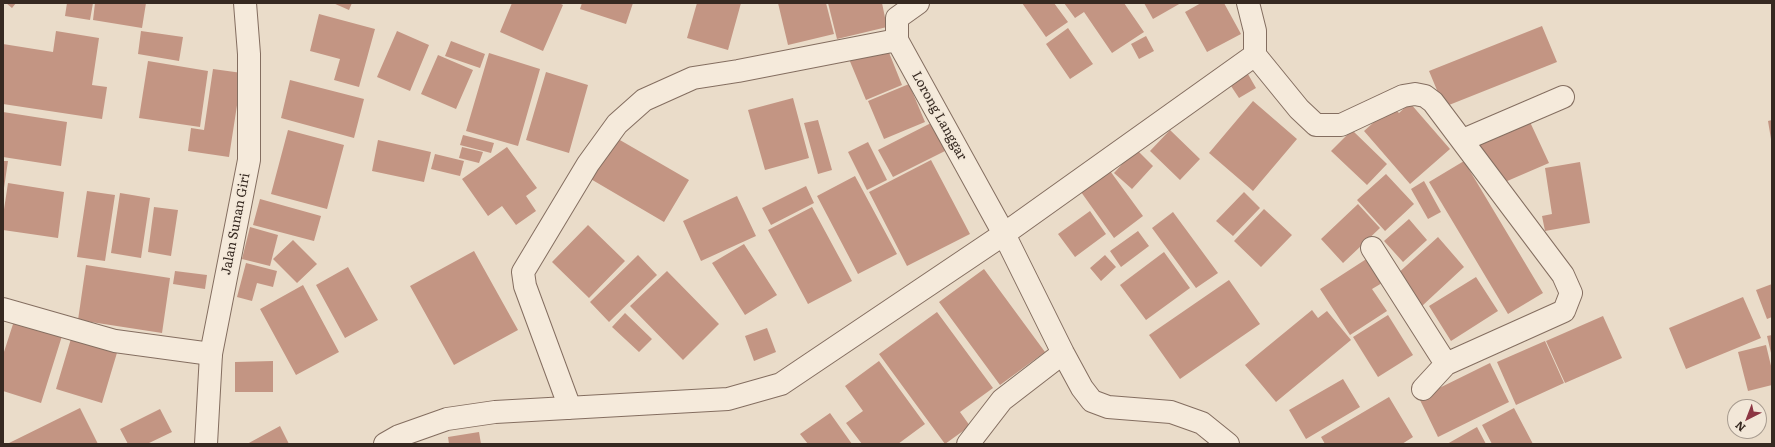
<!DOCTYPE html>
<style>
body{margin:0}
#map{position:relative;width:1775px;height:447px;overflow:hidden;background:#eadcc9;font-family:Literata,serif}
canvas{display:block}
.frame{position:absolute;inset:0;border:4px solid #362921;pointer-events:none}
.north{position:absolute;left:1727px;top:399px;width:40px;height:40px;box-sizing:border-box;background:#f2e7d8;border:1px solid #a79b8f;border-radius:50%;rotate:222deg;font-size:11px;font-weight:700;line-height:16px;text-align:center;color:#362921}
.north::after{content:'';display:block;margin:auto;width:14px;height:18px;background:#8c3643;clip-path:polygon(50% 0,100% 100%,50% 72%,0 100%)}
</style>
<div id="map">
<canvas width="1775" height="447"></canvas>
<div class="frame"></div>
<div class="north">N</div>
</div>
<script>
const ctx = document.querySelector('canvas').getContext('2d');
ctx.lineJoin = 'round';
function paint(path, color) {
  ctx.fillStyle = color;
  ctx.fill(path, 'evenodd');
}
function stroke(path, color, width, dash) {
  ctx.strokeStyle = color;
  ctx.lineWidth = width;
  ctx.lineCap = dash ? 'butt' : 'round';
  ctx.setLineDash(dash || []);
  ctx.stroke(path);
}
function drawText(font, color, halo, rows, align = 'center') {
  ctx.font = font + ' Literata,serif';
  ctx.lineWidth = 3;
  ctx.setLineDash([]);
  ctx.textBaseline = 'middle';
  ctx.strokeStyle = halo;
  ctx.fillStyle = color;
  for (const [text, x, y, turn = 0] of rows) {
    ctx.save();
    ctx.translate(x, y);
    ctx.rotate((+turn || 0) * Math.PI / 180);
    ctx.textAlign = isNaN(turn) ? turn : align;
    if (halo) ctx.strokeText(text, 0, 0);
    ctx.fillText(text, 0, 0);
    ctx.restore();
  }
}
paint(new Path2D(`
 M6,3H16L12,8Z
 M67,3H93L90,20L65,16Z
 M95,3H146L142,28L93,20Z
 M333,3H352L349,10Z
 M512,3H559L563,5L543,51L500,32Z
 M582,3H633L626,24L580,9Z
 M697,3H741L728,50L687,38Z
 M778,3H826L834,34L788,45Z
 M828,3H882L887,27L837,39Z
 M1022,3H1054L1068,22L1046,37Z
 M1064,3H1124L1144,32L1112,53L1084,12L1075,18Z
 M1144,3H1181L1153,19Z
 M1201,3H1224L1241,34L1207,52L1185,12Z
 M319,14L375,29L359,87L334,80L340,59L310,51Z
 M1542,26L1557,62L1444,107L1429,71Z
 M1068,28L1093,64L1070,79L1046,44Z
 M56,31L99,38L92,85L107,87L102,119L3,104V44L53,52Z
 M141,31L183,37L179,61L138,54Z
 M397,31L429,45L410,91L377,77Z
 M1146,36L1154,51L1139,59L1131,44Z
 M451,41L485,54L480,68L445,56Z
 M886,45L902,85L866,100L849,59Z
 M489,53L540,69L518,146L466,131Z
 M438,55L473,70L456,109L421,94Z
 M148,61L208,71L200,127L139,118Z
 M213,69L242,73L229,157L188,151L191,128L204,130Z
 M1245,69L1256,88L1239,98L1227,80Z
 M546,72L588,85L569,153L526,140Z
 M290,80L364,99L354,138L281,118Z
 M909,84L925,122L884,139L868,101Z
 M793,98L809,158L765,170L748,110Z
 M1253,101L1297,139L1253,191L1209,153Z
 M1410,103L1450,149L1410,184L1364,131L1392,106L1399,113Z
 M3,112L67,122L61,166L3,157Z
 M818,120L832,170L818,174L804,123Z
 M1772,120V139H1771L1768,121Z
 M1530,122L1549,163L1498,185L1479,145Z
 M931,123L945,151L893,177L878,150Z
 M288,130L344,145L327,209L271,194Z
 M1170,130L1200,159L1180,180L1150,151Z
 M1352,130L1387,164L1367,185L1331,151Z
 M463,135L494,143L491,153L460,145Z
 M613,136L689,180L664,222L589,178Z
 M378,140L431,152L424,182L372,171Z
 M868,142L887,180L867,190L848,152Z
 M462,147L483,152L479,163L459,158Z
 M507,147L537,188L526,196L536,211L516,225L502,206L488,216L462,179Z
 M1136,149L1153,166L1132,189L1114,173Z
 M435,154L464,161L460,176L431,169Z
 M931,160L970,234L907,266L869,192Z
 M3,161H8L4,188H3Z
 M1464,161L1543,293L1508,314L1429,182Z
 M1580,162L1590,223L1545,231L1542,216L1552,214L1545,168Z
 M1105,164L1143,216L1114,238L1076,185Z
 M1386,174L1414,204L1385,231L1357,200Z
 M855,176L897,254L858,274L817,196Z
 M1424,181L1441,212L1428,219L1411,189Z
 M8,183L64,192L58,238L3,230V216Z
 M806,186L814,203L771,225L762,208Z
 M87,191L115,195L105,261L77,257Z
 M1244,192L1260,208L1233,236L1216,221Z
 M120,193L150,198L141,258L111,253Z
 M737,196L756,236L701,261L683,221Z
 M260,199L321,216L314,241L253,225Z
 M1358,204L1380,228L1343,263L1321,239Z
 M154,207L178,210L171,256L148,252Z
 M812,207L852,281L808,304L768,230Z
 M1264,209L1292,235L1261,267L1234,241Z
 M1090,211L1106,234L1075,257L1058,234Z
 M1173,212L1218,273L1196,288L1152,228Z
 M1409,219L1427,240L1403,262L1384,241Z
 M588,225L625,261L589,298L552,262Z
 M250,227L278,235L270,266L242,259Z
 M1138,231L1149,246L1121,267L1110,251Z
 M1438,237L1464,267L1422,306L1395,276Z
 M293,240L317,264L297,283L273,259Z
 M744,244L777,295L745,315L712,263Z
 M474,251L518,330L454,365L410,286Z
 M1164,252L1190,288L1146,320L1120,285Z
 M638,255L657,275L609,322L590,302Z
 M1105,255L1116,267L1101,281L1090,268Z
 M1371,256L1387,280L1372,289L1387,311L1350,335L1320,289Z
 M246,263L277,271L273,287L257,283L252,301L237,297Z
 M86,265L170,278L162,333L78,320Z
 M348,267L378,320L345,338L316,285Z
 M984,269L1045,352L1000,385L939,302Z
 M175,271L207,275L205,289L173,284Z
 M667,271L719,324L683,360L630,306Z
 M1476,277L1498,311L1451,341L1429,306Z
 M1229,280L1260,324L1180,379L1149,335Z
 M1772,284V317L1767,319L1756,290Z
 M303,285L339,352L296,375L260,309Z
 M1743,297L1761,338L1686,369L1669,328Z
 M1312,310L1318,318L1327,311L1351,340L1276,402L1245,365Z
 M937,312L993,388L960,412L970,426L945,444L879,354Z
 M625,313L652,339L639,352L612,327Z
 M1388,315L1413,355L1378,377L1353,337Z
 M1603,316L1622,358L1565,383L1546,341Z
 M14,321L62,336L41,403L3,391V355Z
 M767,328L776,352L754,361L745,336Z
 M73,332L119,346L102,403L56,389Z
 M1772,335V353H1771L1767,336Z
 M1545,341L1564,383L1516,405L1497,362Z
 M1766,345L1772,370V385L1748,391L1738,352Z
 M273,361V392H235V362Z
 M879,361L925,424L898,444H862L846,423L863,411L845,386Z
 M1490,363L1509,402L1438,437L1419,398Z
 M1343,379L1360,407L1306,439L1289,410Z
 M1389,397L1413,437L1402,444H1325L1321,437Z
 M80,408L98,444H7Z
 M1514,408L1533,444H1492L1482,425Z
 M160,409L172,432L147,444H128L120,429Z
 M830,413L852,444H808L800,434Z
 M280,426L289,444H247Z
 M1477,427L1486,444H1447Z
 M479,432L481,444H449L448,437Z`), '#c39583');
const minor = new Path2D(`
 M918,3L897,18V40L1004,234L1063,353L1082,388L1092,401L1108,407L1171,412L1202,423L1228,444
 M1255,55L1299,109L1316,125H1341L1403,96L1415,94L1425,96L1433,102L1563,275L1571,293L1564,311L1446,364L1423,389
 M1463,140L1563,97
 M1372,248L1446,364
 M3,309L115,341L211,354
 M570,408L525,286L523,272L588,164L617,124L644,100L693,78L738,71L897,40
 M385,444L399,436L447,419L495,412L728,399L781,384L1004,234L1255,55V31L1248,3
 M968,444L1002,400L1063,353`);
const tertiary = new Path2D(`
 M206,444L211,354L249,160V54L245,3`);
stroke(minor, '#846e60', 24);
stroke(tertiary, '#846e60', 24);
stroke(minor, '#f5eadb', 22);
stroke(tertiary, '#f5eadb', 22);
drawText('13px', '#362921', '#f2e7d8', [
 ["Lorong Langgar",939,116,61],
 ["Jalan Sunan Giri",236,224,-79]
]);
</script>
